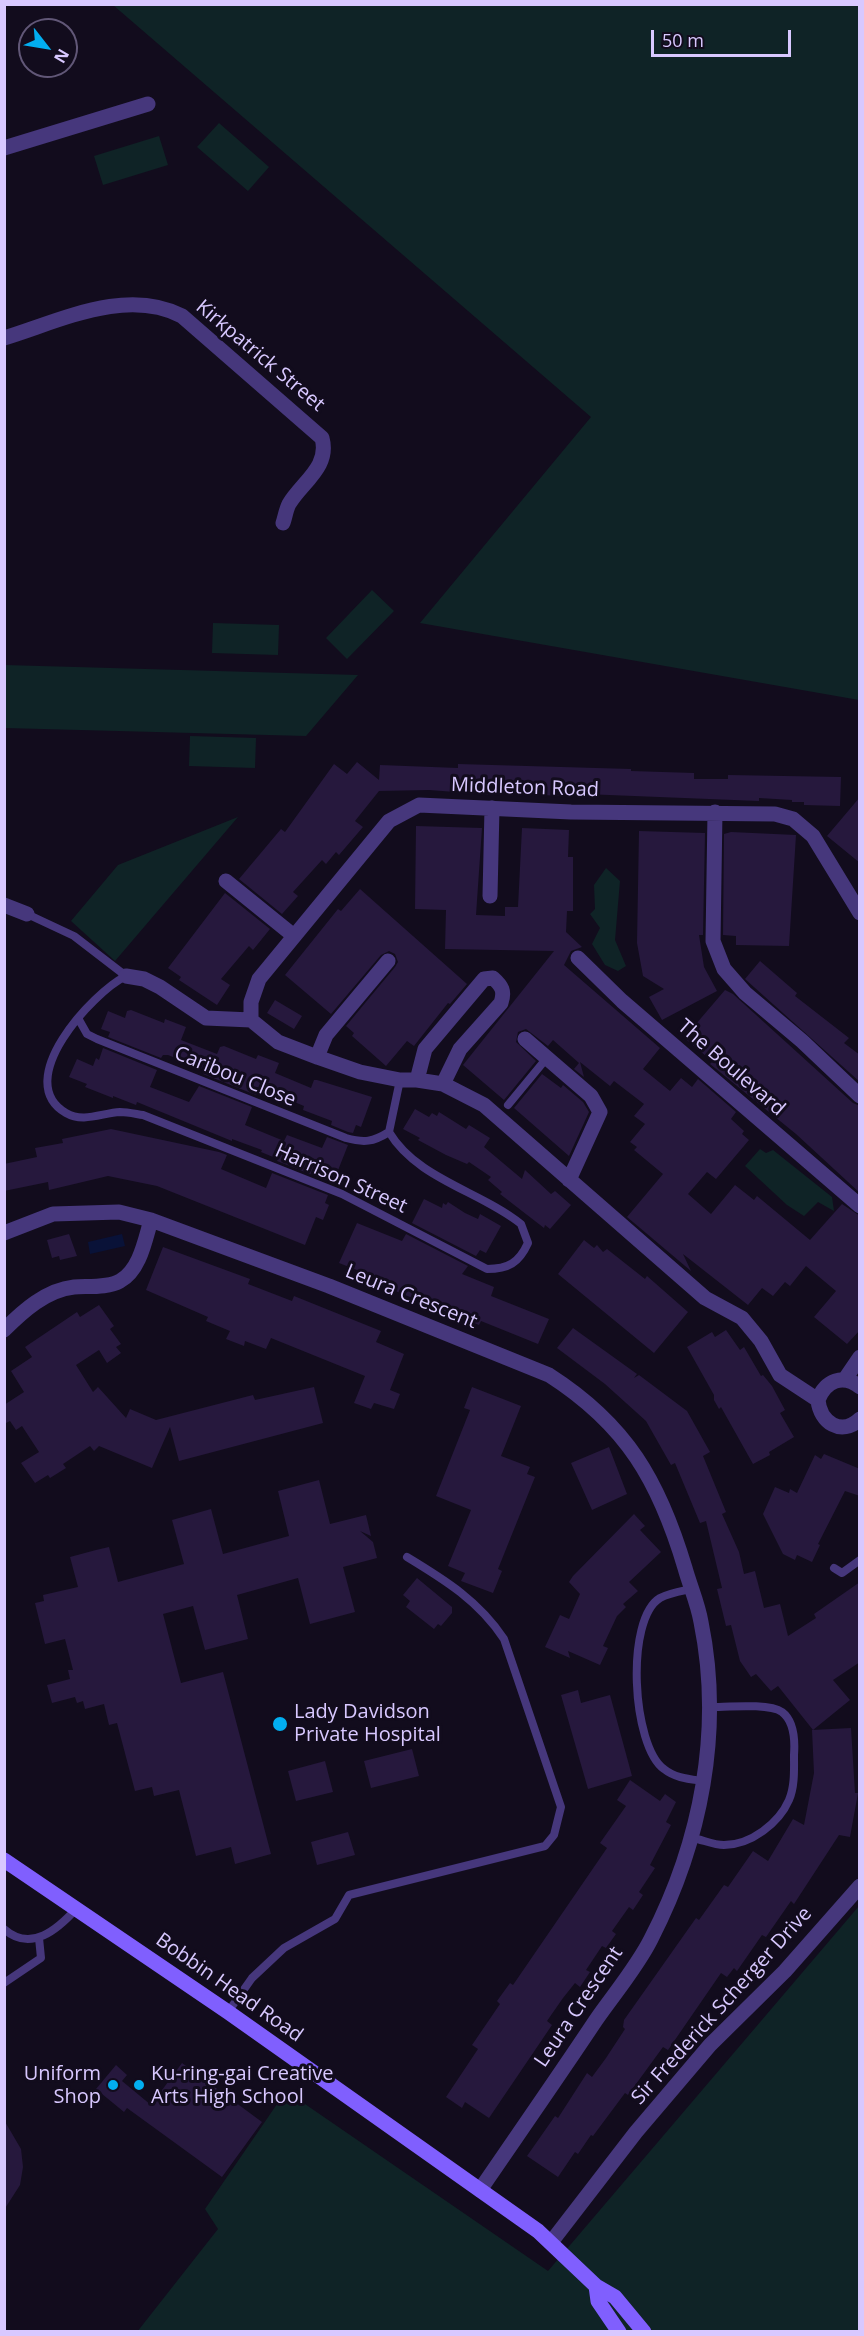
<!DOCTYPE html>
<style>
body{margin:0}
#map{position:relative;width:864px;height:2336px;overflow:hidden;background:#120c1d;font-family:"Open Sans",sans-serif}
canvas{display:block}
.frame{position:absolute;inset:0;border:6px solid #d8c8ff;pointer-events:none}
.north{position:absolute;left:18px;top:18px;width:60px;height:60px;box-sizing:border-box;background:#120c1d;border:2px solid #615777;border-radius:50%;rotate:121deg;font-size:16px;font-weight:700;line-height:24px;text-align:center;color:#d8c8ff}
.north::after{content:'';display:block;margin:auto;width:21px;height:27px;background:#02aef0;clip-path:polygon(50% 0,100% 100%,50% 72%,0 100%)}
.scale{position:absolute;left:651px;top:30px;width:140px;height:27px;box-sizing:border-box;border:3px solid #d8c8ff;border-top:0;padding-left:8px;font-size:18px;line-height:21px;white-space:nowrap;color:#d8c8ff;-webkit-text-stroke:4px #120c1d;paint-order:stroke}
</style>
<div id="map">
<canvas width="864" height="2336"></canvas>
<div class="frame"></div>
<div class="north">N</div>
<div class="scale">50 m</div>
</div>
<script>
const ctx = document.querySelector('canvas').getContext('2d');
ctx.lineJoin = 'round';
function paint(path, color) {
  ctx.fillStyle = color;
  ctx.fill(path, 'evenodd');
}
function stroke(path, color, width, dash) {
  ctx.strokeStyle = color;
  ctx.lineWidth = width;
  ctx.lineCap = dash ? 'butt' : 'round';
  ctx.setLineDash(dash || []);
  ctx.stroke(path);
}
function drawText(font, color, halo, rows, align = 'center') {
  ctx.font = font + ' "Open Sans",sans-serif';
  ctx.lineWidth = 6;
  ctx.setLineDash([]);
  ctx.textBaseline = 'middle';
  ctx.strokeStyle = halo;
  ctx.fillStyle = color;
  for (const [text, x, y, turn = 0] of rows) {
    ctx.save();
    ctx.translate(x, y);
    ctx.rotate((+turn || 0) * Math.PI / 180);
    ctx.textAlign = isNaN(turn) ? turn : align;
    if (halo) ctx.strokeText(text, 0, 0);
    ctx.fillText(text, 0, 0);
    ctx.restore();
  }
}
paint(new Path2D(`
 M113,5H859V700L420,623L591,417Z
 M219,123L269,167L248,191L197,147Z
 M159,136L168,165L103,185L94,156Z
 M372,590L394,611L347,659L326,638Z
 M213,623L279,625L278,655L212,653Z
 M5,665L358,675L306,736L5,728Z
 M190,736L256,738L255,768L189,766Z
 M238,817L115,961L71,921L118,865Z
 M606,868L620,881L615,940L626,966L618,971L605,965L592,944L600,928L590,914L595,909L594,885Z
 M760,1149L766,1153L773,1150L832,1197L834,1211L818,1202L804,1216L787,1205L745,1166Z
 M859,1906V2331L137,2332L218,2229L205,2209L286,2091L548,2271Z`), '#0f2326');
paint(new Path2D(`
 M122,1234L125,1246L90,1254L88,1242Z`), '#091238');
paint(new Path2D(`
 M357,762L379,780L380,765L458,768V764L631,769V771L694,773V779H728V775L841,777L840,806L804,805V802H792V800L759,798V801L559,793V796L495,792V795L429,790L379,791L355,821L363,827L339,855L336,852L326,864L322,860L293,892L298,896L282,914L239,879L281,829L285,832L334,764L347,774Z
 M860,797V863L827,836Z
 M416,826L482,828L476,915L505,916V907H518L522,828L569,830L568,857H573V911H567L566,932L582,947L571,951L564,965L660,1048L643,1069L670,1091L681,1078L692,1087L698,1079L736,1112L731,1119L744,1131L742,1134L749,1140L716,1179L707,1172L688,1194L711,1214L735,1185L754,1200L757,1196L810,1240L842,1204L860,1216V1330L847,1344L814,1317L836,1291L806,1266L790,1286L785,1282L773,1296L762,1288L748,1305L683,1254L691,1271L627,1217L663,1174L634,1150L637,1147L630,1142L645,1124L634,1116L644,1104L614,1081L610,1086L580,1062L584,1077L574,1069L579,1063L553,1040L548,1046L526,1029L518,1032L516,1042L536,1061L504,1100L463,1065L554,951L445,949L446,910L415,909Z
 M639,831L705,833L703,935H699L704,967L717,991L662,1020L649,997L664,989L643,976L637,943Z
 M731,832L796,835L789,946L736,945V936L723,935L724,834Z
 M360,889L467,984L450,1004L448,1003L414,1046L407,1041L386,1066L352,1036L354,1033L346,1026L395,967L398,962L395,954L389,951L381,955L331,1014L285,975L338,909L341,911Z
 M225,893L270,929L253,950L249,946L221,979L230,985L217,1005L179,980L181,977L168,968Z
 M760,961L797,993L795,996L849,1038L844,1043L860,1055V1082L745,979Z
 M725,990L733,994L853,1103L860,1106V1193L796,1134L710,1064L712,1062L706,1056L684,1038Z
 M275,1000L302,1016L294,1029L267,1013Z
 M131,1010L164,1023L165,1019L186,1027L181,1040L217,1054L220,1047L224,1046L256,1059L258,1055L279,1063L275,1073L311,1088L314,1080H317L372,1097L361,1127L356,1125L353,1133L348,1132L331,1125L332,1121L303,1110L304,1106L268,1091H261L256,1095L203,1074L205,1070L168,1055H163L161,1058L108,1037L110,1032L101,1029L108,1011L125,1018L127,1011Z
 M103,1048L157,1070L150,1087L189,1102L199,1086L252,1107L245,1125L284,1141L287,1135L322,1148L327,1137L348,1145L333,1183L277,1161L278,1159L261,1152L262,1150L232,1139V1141L137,1102L136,1105L113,1096V1098L85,1087L87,1084L69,1077L77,1059L93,1066L96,1058L99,1060Z
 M542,1074L561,1088L563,1085L583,1102L589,1112L569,1156L514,1108Z
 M415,1109L429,1117L432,1113L437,1116L439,1112L466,1129L469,1125L490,1138L484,1147L522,1179L525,1170L551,1194L555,1191L571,1205L550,1229L545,1225L544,1228L500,1194L502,1192L488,1180L491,1177L469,1162L467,1164L446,1155L418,1140L420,1138L403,1129Z
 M111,1129L219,1152L227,1155L221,1169L266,1188L272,1173L328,1195L325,1203L329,1205L323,1220L316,1217L305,1245L157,1186L108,1176L49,1190L48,1182L4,1191V1164L37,1157L35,1148L63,1143L62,1139Z
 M424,1199L442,1208L443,1203L446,1205L448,1202L465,1213L478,1219L480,1214L501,1226L486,1253L480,1250L476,1256L412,1223Z
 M357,1223L402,1241L406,1234L468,1266L462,1274L494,1287L491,1296L549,1319L538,1344L481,1321L479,1325L383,1286L385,1281L339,1263Z
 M69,1234L77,1256L60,1260L59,1256L52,1258L47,1240Z
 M584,1240L594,1248L597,1245L603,1252L607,1249L645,1279L647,1276L688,1312L654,1353L558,1274Z
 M163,1247L250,1279L248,1284L292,1301L294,1296L381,1331L376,1342L404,1354L390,1390L400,1394L394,1409L374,1403L371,1409L354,1403L365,1376L271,1338L266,1349L245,1341L244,1346L226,1339L230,1331L206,1321L208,1317L146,1290Z
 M99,1305L114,1326L110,1329L121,1344L116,1347L121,1353L107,1363L99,1350L76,1365L93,1392L98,1387L126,1418L130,1409L156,1420L253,1395L255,1400L314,1387L323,1423L179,1461L170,1427L152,1468L99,1446L94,1451L90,1446L63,1464L66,1468L50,1478L48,1475L35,1483L21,1463L39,1452L22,1426L16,1430L10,1421L4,1424V1405L24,1392L11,1371L32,1357L25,1347L77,1312L80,1317Z
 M573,1328L637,1374L634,1378L639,1375L687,1411L710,1452L703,1456L726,1512L722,1514L739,1552L744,1574L755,1571L764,1608L780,1604L788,1636L816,1618L814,1614L860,1582V1662L833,1680L850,1700L813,1730L778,1686L771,1691L756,1674L751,1677L740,1661L731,1625L726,1626L717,1589L722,1588L706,1521L700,1523L675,1463L671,1465L646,1421L605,1384L557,1348Z
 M726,1330L740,1350L744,1347L761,1376L763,1375L772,1386L785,1410L780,1413L794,1437L769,1452L770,1455L753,1464L721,1407L719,1409L714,1400V1395L687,1347L712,1332L715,1337Z
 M472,1387L521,1406L501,1456L530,1467L527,1474L535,1477L498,1569L502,1571L493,1593L461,1581L465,1573L448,1566L471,1510L436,1496L470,1410L464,1408Z
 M609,1447L627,1494L592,1510L571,1463Z
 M824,1454L860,1469V1496L845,1491L818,1544L820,1545L812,1562L797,1555L795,1560L783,1554L763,1514L775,1487L789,1493L790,1489L797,1493L815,1455L821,1459Z
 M319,1480L330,1524L366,1515L371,1536L360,1531L373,1542L377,1558L343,1567L355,1612L310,1624L298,1578L237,1595L248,1639L205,1650L193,1606L163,1614L181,1683L223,1672L271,1854L235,1864L231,1847L196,1856L179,1790L154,1796L152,1787L135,1791L117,1723L109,1725L104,1704L85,1709L83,1701L77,1703L75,1697L52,1703L47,1685L70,1679L68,1670H73L65,1639L45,1644L35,1603L44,1601L43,1595L78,1587L70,1557L96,1550L109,1547L118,1582L184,1564L172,1520L211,1509L223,1554L289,1536L278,1491Z
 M634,1514L645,1526L640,1530L661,1552L629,1582L638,1591L623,1604L626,1607L617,1616L603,1646L608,1648L600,1665L568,1651L570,1658L545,1647L560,1615L569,1619L580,1594L569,1582L573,1576Z
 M417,1578L452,1607V1613L441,1626L438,1624L434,1629L406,1607L410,1601L403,1595Z
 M578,1690L581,1703L610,1695L632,1776L588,1789L561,1695Z
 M851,1728L855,1793H858L850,1837L839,1835L794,1904L791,1901L766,1937L762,1935L737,1971L734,1968L727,1977L721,1973L668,2050L663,2047L628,2095L625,2093L593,2136L591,2135L578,2154L575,2152L558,2177L527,2156L555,2116L558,2118L587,2073L592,2077L606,2058L625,2029L623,2027L624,2020L696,1918L699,1920L724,1885L728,1887L753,1851L768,1861L793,1819L804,1825L814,1773L812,1730Z
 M412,1749L419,1776L371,1788L364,1761Z
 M325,1761L333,1792L296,1801L288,1771Z
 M630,1780L660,1801L665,1794L676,1802L666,1822L671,1825L650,1865L655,1868L639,1892L643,1895L633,1910L629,1907L612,1931L616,1934L606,1948L602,1946L586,1970L590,1972L580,1987L575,1983L563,1998L547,2021L552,2025L489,2118L465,2102L462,2108L446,2097L478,2049L472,2045L500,2004L497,2001L510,1983L513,1985L607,1848L600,1843L626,1806L617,1800Z
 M348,1832L355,1855L317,1865L311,1842Z
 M182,2063L262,2122L222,2177L127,2108L124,2112L96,2089L116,2065L127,2075L122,2081L151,2105Z
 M4,2120L21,2149L23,2167L20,2185L4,2210Z`), '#26183d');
stroke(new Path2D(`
 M27,914L74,936L126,976
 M126,976C92,993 11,1081 66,1113C83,1123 102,1113 120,1112C128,1112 136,1114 143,1115L342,1194L487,1269C508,1269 519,1263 528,1243L521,1224C480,1191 417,1179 389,1132L400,1080
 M78,1018L87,1034L97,1039L346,1138C364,1143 373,1142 389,1132
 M508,1105L546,1059
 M834,1568L842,1573L860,1560
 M691,1589C682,1591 669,1593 660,1598C625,1619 632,1746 664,1769C675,1778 689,1779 703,1781
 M693,1838C703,1840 714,1845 724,1845C751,1845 779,1823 789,1800C795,1786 794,1769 794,1755C795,1741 794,1721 782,1712C769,1703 727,1707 710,1707
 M4,1929C31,1953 58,1929 77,1908
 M4,1983L41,1958L39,1938
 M228,2012L252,1978L284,1948L335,1919L349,1895L545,1846L554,1835L561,1807L504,1639C479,1601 445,1580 407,1557`), '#46377c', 8);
stroke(new Path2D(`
 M4,148L148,104
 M4,338C60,321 126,287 182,316L322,438C330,467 302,482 289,504C286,510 285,517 283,523
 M715,812L713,941L724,969L745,993L802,1041L860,1096
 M226,881L294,936
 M490,896L492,808
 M4,905L27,914
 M578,958L622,1001L860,1206
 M126,976L144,979L160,987L206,1018L251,1020
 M525,1039L591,1096L600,1112L569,1180
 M317,1057L326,1035L388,961
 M417,1080L425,1049L484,979L493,978C502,986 505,991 501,1003L460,1049L443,1084
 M4,1233L53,1214L119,1212L151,1220L329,1286L549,1375C627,1425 659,1481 685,1568C690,1586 698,1604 701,1622C723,1730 701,1842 651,1939C637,1967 614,1994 596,2020C558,2077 519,2133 480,2190
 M4,1330C23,1311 46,1290 74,1287C88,1286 108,1288 120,1281C140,1270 145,1240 151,1220
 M845,1379L860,1357
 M860,1387C843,1373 825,1381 818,1400C820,1422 841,1437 860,1419
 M818,1400L780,1375L761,1341L742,1318L705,1298L484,1105L443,1084L417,1080H400L360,1072L317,1057L278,1042L251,1020V1002L259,979L389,821L419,805L571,812L775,814L793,819L813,836L860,913
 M552,2241L636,2132L710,2045L785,1971L860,1886`), '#46377c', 15);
stroke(new Path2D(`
 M4,1860L228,2012L538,2231L596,2286L615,2297L644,2332
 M596,2286L598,2301L619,2332`), '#805ffe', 15);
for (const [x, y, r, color] of [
 [280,1724,8,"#02aef0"],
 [113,2085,6,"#02aef0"],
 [139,2085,6,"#02aef0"]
]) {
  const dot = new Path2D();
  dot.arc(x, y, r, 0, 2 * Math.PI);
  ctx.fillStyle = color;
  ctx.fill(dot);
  stroke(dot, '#120c1d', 2);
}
drawText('20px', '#d8c8ff', '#120c1d', [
 ["Kirkpatrick Street",260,356,40],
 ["Middleton Road",525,788,2],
 ["The Boulevard",731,1068,41],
 ["Caribou Close",235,1077,22],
 ["Harrison Street",341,1179,24],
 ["Leura Crescent",411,1297,22],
 ["Bobbin Head Road",229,1988,35],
 ["Sir Frederick Scherger Drive",722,2006,-48],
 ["Leura Crescent",579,2007,-56]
]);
drawText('20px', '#d8c8ff', '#120c1d', [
 ["Lady Davidson",294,1712],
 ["Private Hospital",294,1735],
 ["Uniform",101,2074,"right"],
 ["Shop",101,2097,"right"],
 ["Ku-ring-gai Creative",151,2074],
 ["Arts High School",151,2097]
], 'left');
</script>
